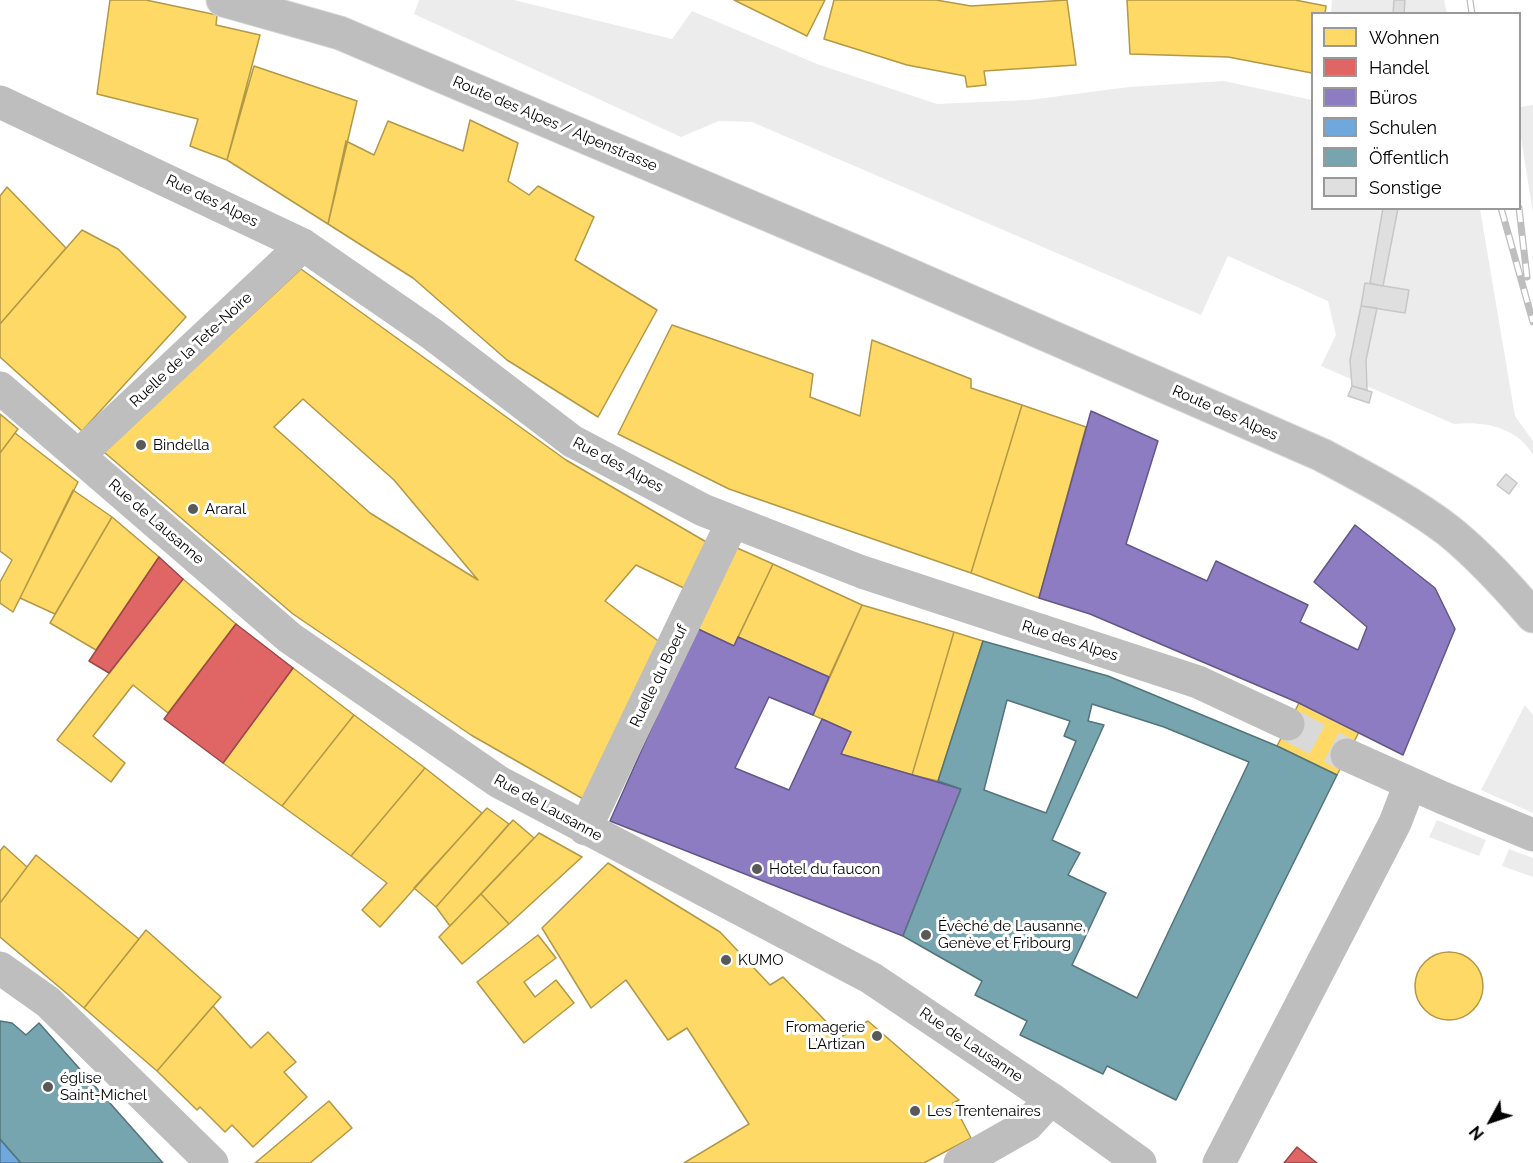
<!DOCTYPE html>
<meta charset="utf-8">
<style>
body{margin:0}
#map{position:relative;width:1533px;height:1163px;overflow:hidden;background:#fff;font-family:Raleway,sans-serif}
canvas{display:block}
.legend{position:absolute;left:1311px;top:12px;width:210px;height:198px;box-sizing:border-box;background:#fff;border:2px solid #999;margin:0;padding:8px 10px;list-style:none;font-size:18px;color:#000}
.legend li{display:flex;align-items:center;gap:12px;height:30px}
.legend b{width:30px;border:2px solid #999}
.north{position:absolute;left:1461px;top:1091px;width:60px;height:60px;-webkit-text-stroke:4px #fff;paint-order:stroke;rotate:230deg;font-size:16px;font-weight:700;line-height:24px;text-align:center;color:#000}
.north::after{content:'';display:block;margin:auto;width:21px;height:27px;background:#000;clip-path:polygon(50% 0,100% 100%,50% 72%,0 100%)}
</style>
<div id="map">
<canvas width="1533" height="1163"></canvas>
<ul class="legend">
<li><b style="height:16px;background:#ffd966"></b>Wohnen</li>
<li><b style="height:16px;background:#e06666"></b>Handel</li>
<li><b style="height:16px;background:#8e7cc3"></b>Büros</li>
<li><b style="height:16px;background:#6fa8dc"></b>Schulen</li>
<li><b style="height:16px;background:#76a5af"></b>Öffentlich</li>
<li><b style="height:16px;background:#dfdfdf"></b>Sonstige</li>
</ul>
<div class="north">N</div>
</div>
<script>
const ctx = document.querySelector('canvas').getContext('2d');
ctx.lineJoin = 'round';
function paint(path, color) {
  ctx.fillStyle = color;
  ctx.fill(path, 'evenodd');
}
function stroke(path, color, width, dash) {
  ctx.strokeStyle = color;
  ctx.lineWidth = width;
  ctx.lineCap = dash ? 'butt' : 'round';
  ctx.setLineDash(dash || []);
  ctx.stroke(path);
}
function drawText(font, color, halo, rows, align = 'center') {
  ctx.font = font + ' Raleway,sans-serif';
  ctx.lineWidth = 6;
  ctx.setLineDash([]);
  ctx.textBaseline = 'middle';
  ctx.strokeStyle = halo;
  ctx.fillStyle = color;
  for (const [text, x, y, turn = 0] of rows) {
    ctx.save();
    ctx.translate(x, y);
    ctx.rotate((+turn || 0) * Math.PI / 180);
    ctx.textAlign = isNaN(turn) ? turn : align;
    if (halo) ctx.strokeText(text, 0, 0);
    ctx.fillText(text, 0, 0);
    ctx.restore();
  }
}
paint(new Path2D(`
 M419,0H514L672,39L692,11L817,64L937,104L1029,100L1129,87L1224,81L1312,100V208L1480,209L1515,416L1533,441V455C1517,427 1484,421 1454,424L1321,366L1336,335L1328,301L1228,256L1201,315L752,122L719,121L681,137L414,14Z
 M1332,0H1444L1447,13L1331,14Z
 M1533,105V213L1520,132V107Z
 M1525,705L1533,715V813L1481,790Z
 M1437,820L1486,840L1479,856L1429,837Z
 M1509,849L1533,858V877L1502,866Z`), '#ececec');
const homes = new Path2D(`
 M110,0H146L217,15L216,25L260,35L227,160L190,146L198,119L97,94Z
 M734,0H825L807,36Z
 M834,0H936L971,6L1067,0L1076,65L984,71L986,85L967,87L965,76L907,65L824,39Z
 M1127,0H1295L1326,6L1325,14H1312V73L1228,57L1130,54Z
 M254,66L357,101L328,224L227,160Z
 M470,120L518,143L508,181L529,195L538,186L594,217L575,260L657,310L598,417L507,360L413,278L328,224L346,141L374,155L388,121L463,151Z
 M7,187L66,248L0,324V196Z
 M82,230L118,249L186,317L82,431L0,357V324Z
 M301,269L566,460L708,543L686,589L636,565L605,601L661,643L585,800L471,735L293,614L104,452ZM303,399L394,480L478,580L370,513L274,427Z
 M672,325L813,374L810,397L860,416L872,340L971,379V388L1022,405L971,573L729,489L618,434Z
 M1022,405L1086,427L1039,598L971,573Z
 M0,414L18,429L0,453Z
 M15,433L78,482L13,612L0,603V582L12,560L0,551V453Z
 M73,490L112,517L55,614L20,598Z
 M112,517L159,557L96,650L50,623Z
 M735,547L773,564L734,646L696,628Z
 M773,564L862,605L829,677L738,637Z
 M183,579L236,624L168,713L133,685L93,736L125,763L111,782L57,740Z
 M862,605L954,632L912,775L841,754L851,732L813,715Z
 M954,632L983,641L938,781L912,775Z
 M293,668L354,715L282,806L223,763Z
 M1299,703L1359,732L1337,775L1277,746Z
 M354,715L425,768L351,856L282,806Z
 M425,768L482,813L380,927L362,910L387,883L351,856Z
 M487,808L509,824L436,907L414,888Z
 M513,820L534,838L450,926L436,907Z
 M539,833L582,857L509,924L481,894Z
 M4,846L27,867L0,903V851Z
 M36,855L139,939L84,1008L0,937V903Z
 M608,863L720,932L770,985L783,977L841,1037L868,1021L959,1100L953,1103L971,1138L924,1163H684L749,1124L687,1028L668,1040L626,980L591,1008L542,928Z
 M481,894L509,924L462,964L439,937Z
 M146,930L221,997L157,1071L84,1008Z
 M538,935L556,958L524,982L535,997L556,980L574,1003L524,1043L477,982Z
 M1415 986a34 34 0 1 1 68 0a34 34 0 1 1-68 0Z
 M213,1006L251,1048L268,1032L296,1062L284,1072L307,1097L253,1147L232,1125L225,1132L200,1107L197,1110L157,1071Z
 M329,1101L352,1128L310,1163H255Z`);
paint(homes, '#ffd966');
stroke(homes, '#b29847', 1.5);
const shops = new Path2D(`
 M159,557L183,579L109,673L89,661Z
 M236,624L293,668L223,763L164,719Z
 M1297,1147L1317,1163H1284Z`);
paint(shops, '#e06666');
stroke(shops, '#9d4747', 1.5);
const offices = new Path2D(`
 M1091,411L1158,441L1126,544L1207,581L1216,561L1308,605L1300,622L1358,650L1367,627L1314,582L1355,525L1435,588L1455,629L1403,755L1299,703L1090,614L1039,598Z
 M696,628L734,646L738,637L829,677L813,715L769,697L735,768L789,790L822,719L851,732L841,754L961,789L903,936L610,821Z`);
paint(offices, '#8e7cc3');
stroke(offices, '#635788', 1.5);
const schools = new Path2D(`
 M0,1139L21,1163H0Z`);
paint(schools, '#6fa8dc');
stroke(schools, '#4e769a', 1.5);
const public = new Path2D(`
 M983,641L1108,676L1277,746L1337,775L1176,1100L1107,1066L1103,1074L1020,1035L1027,1021L975,995L982,981L903,936L961,789L938,781ZM1007,700L1070,721L1064,736L1076,741L1046,813L984,790ZM1092,704L1164,727L1249,762L1137,998L1072,965L1106,893L1068,875L1080,853L1052,840L1104,725L1088,721Z
 M0,1021L12,1023L26,1035L39,1023L163,1163H21L0,1139Z`);
paint(public, '#76a5af');
stroke(public, '#53747a', 1.5);
const building = new Path2D(`
 M1394,0H1405L1404,14H1393Z
 M1383,208H1398L1383,286L1370,283Z
 M1365,283L1409,290L1405,313L1361,306Z
 M1361,306L1377,308L1366,360L1367,390L1352,386L1350,360Z
 M1352,386L1372,392L1369,403L1348,396Z
 M1506,474L1517,483L1509,494L1497,485Z`);
paint(building, '#dfdfdf');
stroke(building, '#c7c7c7', 1.5);
stroke(new Path2D(`
 M1288,724L1347,755`), '#d9d9d9', 33, [33, 16]);
const major = new Path2D(`
 M223,0L340,33L882,263L1322,455C1365,478 1410,501 1449,531C1480,556 1507,586 1533,616`);
stroke(major, '#dbdbdb', 35);
stroke(new Path2D(`
 M0,102L303,245L432,334L572,441L703,510L862,572L1198,682L1288,724
 M0,388L290,638L499,782L871,978L1051,1099L1140,1163
 M79,455L303,245
 M1347,755L1443,798L1533,835
 M585,829L732,523
 M0,968L48,1002L212,1163
 M960,1163L1027,1125L1051,1099
 M1219,1163L1395,823L1410,784`), '#bebebe', 33);
stroke(major, '#bebebe', 33);
const rail = new Path2D(`
 M1470,0L1472,14
 M1501,208L1533,322
 M1519,208L1527,277`);
stroke(rail, '#bebebe', 7);
stroke(rail, '#fff', 4.5, [14]);
for (const [x, y, r, color] of [
 [141,445,6,"#595959"],
 [193,509,6,"#595959"],
 [757,869,6,"#595959"],
 [926,935,6,"#595959"],
 [726,960,6,"#595959"],
 [877,1036,6,"#595959"],
 [48,1087,6,"#595959"],
 [915,1111,6,"#595959"]
]) {
  const dot = new Path2D();
  dot.arc(x, y, r, 0, 2 * Math.PI);
  ctx.fillStyle = color;
  ctx.fill(dot);
  stroke(dot, '#fff', 2);
}
drawText('15px', '#000', '#fff', [
 ["Route des Alpes / Alpenstrasse",555,124,23],
 ["Rue des Alpes",212,201,26],
 ["Ruelle de la Tete-Noire",191,350,-43],
 ["Route des Alpes",1225,413,24],
 ["Rue des Alpes",618,465,28],
 ["Rue de Lausanne",156,522,41],
 ["Rue des Alpes",1070,641,18],
 ["Ruelle du Boeuf",659,676,-64],
 ["Rue de Lausanne",548,808,29],
 ["Rue de Lausanne",971,1045,34]
]);
drawText('15px', '#000', '#fff', [
 ["Bindella",153,445],
 ["Araral",205,509],
 ["Hotel du faucon",769,869],
 ["Évêché de Lausanne,",938,926],
 ["Genève et Fribourg",938,943],
 ["KUMO",738,960],
 ["Fromagerie",865,1027,"right"],
 ["L'Artizan",865,1044,"right"],
 ["église",60,1078],
 ["Saint-Michel",60,1095],
 ["Les Trentenaires",927,1111]
], 'left');
</script>
